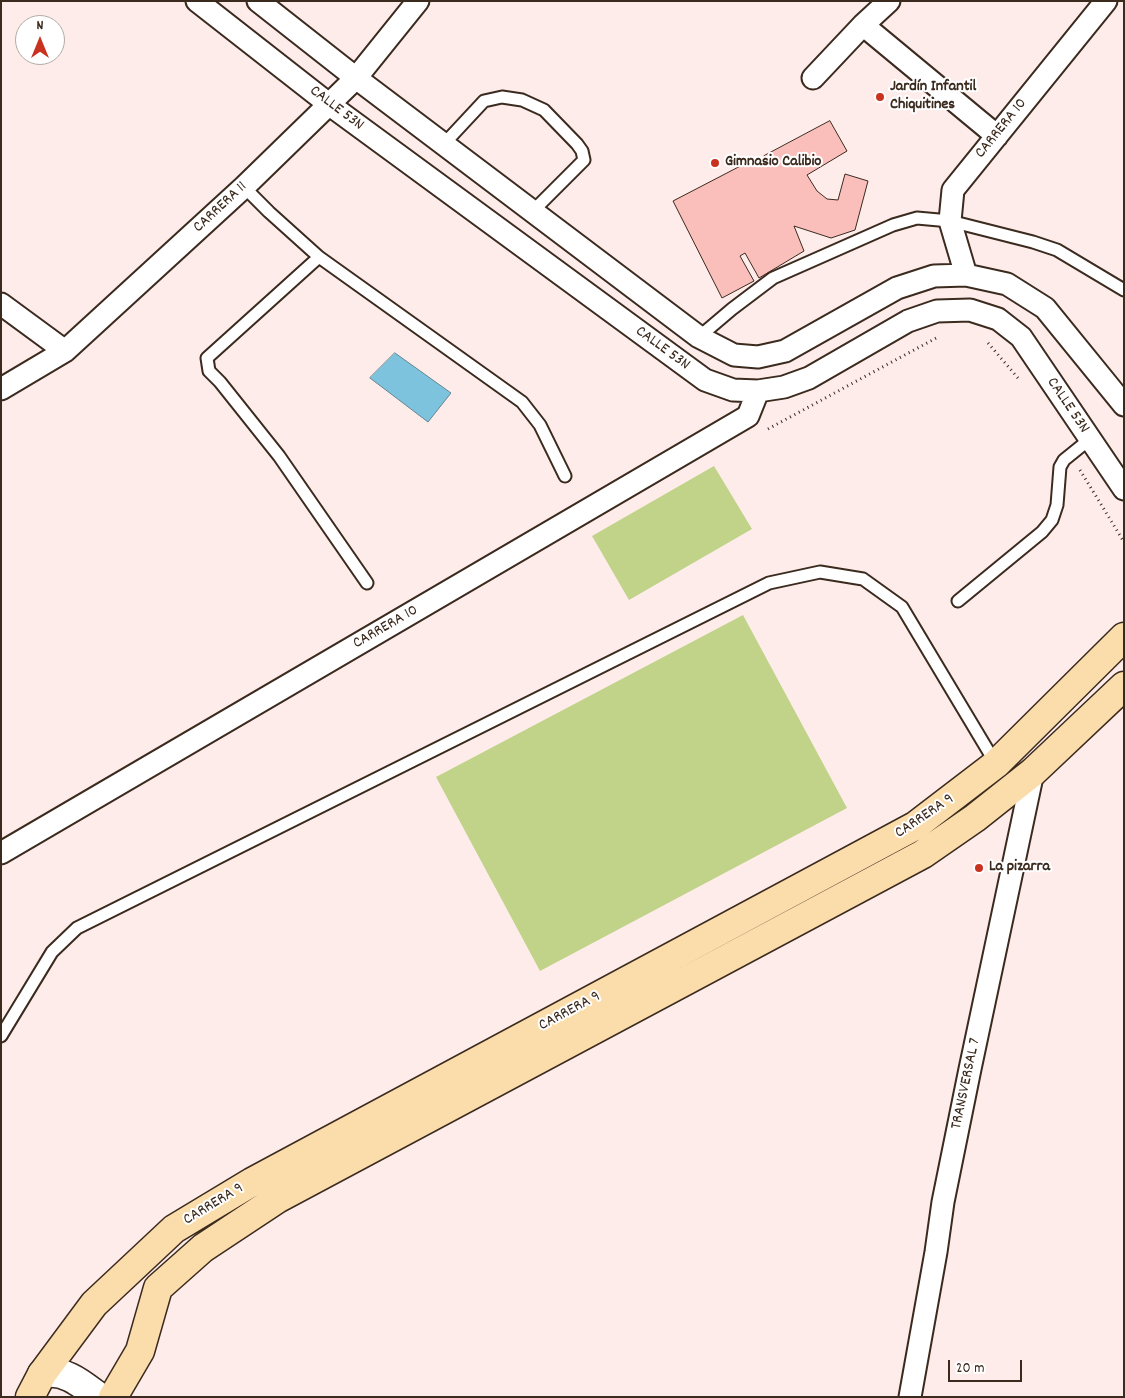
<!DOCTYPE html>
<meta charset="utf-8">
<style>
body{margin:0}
#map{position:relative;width:1125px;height:1398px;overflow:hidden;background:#feeceb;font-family:Dekko,sans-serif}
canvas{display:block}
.frame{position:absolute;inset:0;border:2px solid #3b2a1e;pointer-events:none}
.north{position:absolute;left:15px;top:15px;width:50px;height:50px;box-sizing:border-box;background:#fff;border:1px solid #b1aaa5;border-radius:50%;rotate:0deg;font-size:14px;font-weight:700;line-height:20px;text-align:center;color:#3b2a1e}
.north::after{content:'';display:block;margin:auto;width:18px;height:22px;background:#c8321e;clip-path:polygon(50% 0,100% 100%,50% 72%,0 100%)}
.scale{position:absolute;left:948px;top:1360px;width:74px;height:22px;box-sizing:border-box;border:2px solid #3b2a1e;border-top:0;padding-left:6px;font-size:15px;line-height:18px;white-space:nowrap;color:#3b2a1e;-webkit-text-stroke:4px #fff;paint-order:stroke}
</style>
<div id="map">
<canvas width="1125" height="1398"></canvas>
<div class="frame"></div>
<div class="north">N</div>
<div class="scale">20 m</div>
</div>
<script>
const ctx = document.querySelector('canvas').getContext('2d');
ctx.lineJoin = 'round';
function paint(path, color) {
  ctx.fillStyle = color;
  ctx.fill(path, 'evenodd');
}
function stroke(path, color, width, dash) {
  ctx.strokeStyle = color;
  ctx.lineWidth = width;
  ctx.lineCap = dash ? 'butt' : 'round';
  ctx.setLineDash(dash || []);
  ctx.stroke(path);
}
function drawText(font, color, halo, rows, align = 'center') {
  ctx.font = font + ' Dekko,sans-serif';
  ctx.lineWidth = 4;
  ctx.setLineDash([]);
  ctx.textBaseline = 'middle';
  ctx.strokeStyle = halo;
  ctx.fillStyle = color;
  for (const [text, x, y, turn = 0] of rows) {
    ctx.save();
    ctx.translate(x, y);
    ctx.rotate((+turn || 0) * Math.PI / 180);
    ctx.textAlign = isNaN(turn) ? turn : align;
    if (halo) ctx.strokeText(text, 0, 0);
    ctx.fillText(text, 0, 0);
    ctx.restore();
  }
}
paint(new Path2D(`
 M714,466L752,529L629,600L592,536Z
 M743,615L847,808L540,971L436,777Z`), '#c0d388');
const water = new Path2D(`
 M395,353L451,393L428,422L370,378Z`);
paint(water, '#7dc3de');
stroke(water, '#638691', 1);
const building = new Path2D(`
 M830,121L847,151L807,175L817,191L827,199L838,200L845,174L868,181L855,230L831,238L794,226L804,251L759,278L745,253L740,256L754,281L722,298L673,201L750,161L762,165L764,156Z`);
paint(building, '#fabebb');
stroke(building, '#3b2a1e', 1);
const lane = new Path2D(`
 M443,145L484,101L502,97L522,100L544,110L577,144L582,151L584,160L532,212
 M244,187L269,212L319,257L522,402L540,425L565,476
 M319,257L207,358L209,371L220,382L279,456L367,583
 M699,337L732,309L773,278L893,225L917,218L950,221L1033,242L1057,250L1124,290
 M958,601L1042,532L1052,520L1057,505L1060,467L1064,460L1090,439
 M1,1036L52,952L77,928L769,583L820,572L863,579L902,607L996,764`);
const street = new Path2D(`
 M197,1L330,105L705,380L733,390L758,391L784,387L809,378L908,321L937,311L970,310L998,319L1021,337L1124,489
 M258,1L356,78L699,337L734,355L758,357L785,351L897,288L934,276L966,275L1007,284L1045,308L1124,405
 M863,25L997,136
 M813,78L863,25L889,1
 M966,275L950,221L953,190L1106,1
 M1,304L65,351
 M1,389L65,351L244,187L356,78L418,1
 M1,853L748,416L758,391
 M910,1397L936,1252L943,1202L970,1069L1033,772`);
const secondary = new Path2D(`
 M42,1374C64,1368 83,1385 99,1397`);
const primary = new Path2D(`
 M30,1397L42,1374L94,1304L174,1229L252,1182L915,826L996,764L1124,637
 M113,1397L140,1351L158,1288L203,1248L277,1199L923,854L975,818L1033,772L1124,686`);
stroke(lane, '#3b2a1e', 15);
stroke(street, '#3b2a1e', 25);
stroke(secondary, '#3b2a1e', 31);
stroke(primary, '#3b2a1e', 31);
stroke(new Path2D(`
 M988,343L1018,378
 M768,429L938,337
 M1080,470L1124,542`), '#3b2a1e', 3, [1, 4]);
stroke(lane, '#fff', 11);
stroke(street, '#fff', 21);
stroke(secondary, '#fff', 28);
stroke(primary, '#fbddab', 28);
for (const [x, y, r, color] of [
 [880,97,5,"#c8321e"],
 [715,163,5,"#c8321e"],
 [979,868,5,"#c8321e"]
]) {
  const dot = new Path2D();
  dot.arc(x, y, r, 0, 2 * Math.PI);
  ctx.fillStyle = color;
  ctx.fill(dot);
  stroke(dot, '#fff', 2);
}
drawText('bold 16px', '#3b2a1e', '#fff', [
 ["Jardín Infantil",890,88],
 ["Chiquitines",890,106],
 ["Gimnasio Calibio",725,163],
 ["La pizarra",989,868]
], 'left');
drawText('16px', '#3b2a1e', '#fff', [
 ["CALLE 53N",336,109,37],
 ["CARRERA 10",1002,129,-51],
 ["CARRERA 11",221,208,-43],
 ["CALLE 53N",662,349,36],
 ["CALLE 53N",1067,406,56],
 ["CARRERA 10",386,628,-30],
 ["CARRERA 9",925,817,-34],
 ["CARRERA 9",570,1012,-28],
 ["TRANSVERSAL 7",967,1084,-78],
 ["CARRERA 9",214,1205,-31]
]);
</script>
